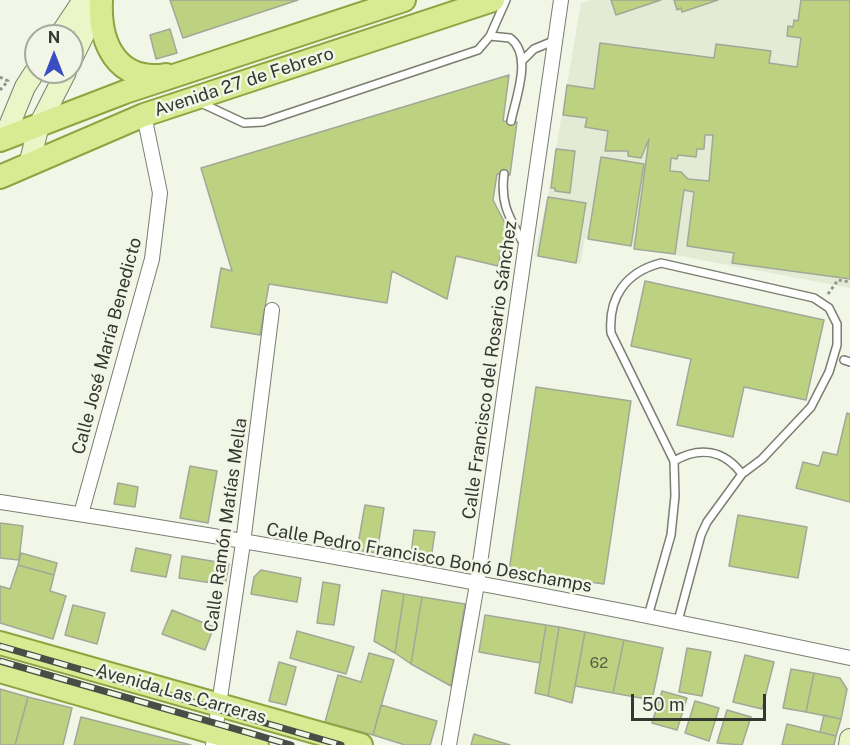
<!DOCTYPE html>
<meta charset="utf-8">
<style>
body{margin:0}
#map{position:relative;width:850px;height:745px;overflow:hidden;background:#f1f6e6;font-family:"Public Sans",sans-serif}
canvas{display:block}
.north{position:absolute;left:24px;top:24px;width:60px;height:60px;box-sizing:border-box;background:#f1f6e6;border:2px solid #a6aa9e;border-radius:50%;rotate:0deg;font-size:16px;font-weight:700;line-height:24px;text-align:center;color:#353731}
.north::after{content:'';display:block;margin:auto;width:21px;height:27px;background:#3b4ec1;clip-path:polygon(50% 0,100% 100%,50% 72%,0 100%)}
.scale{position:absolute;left:631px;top:694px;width:135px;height:27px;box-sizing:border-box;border:3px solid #353731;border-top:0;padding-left:8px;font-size:18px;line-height:21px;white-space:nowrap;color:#353731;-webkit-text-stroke:4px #f1f6e6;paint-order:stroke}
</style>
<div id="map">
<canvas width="850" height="745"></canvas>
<div class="north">N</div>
<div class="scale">50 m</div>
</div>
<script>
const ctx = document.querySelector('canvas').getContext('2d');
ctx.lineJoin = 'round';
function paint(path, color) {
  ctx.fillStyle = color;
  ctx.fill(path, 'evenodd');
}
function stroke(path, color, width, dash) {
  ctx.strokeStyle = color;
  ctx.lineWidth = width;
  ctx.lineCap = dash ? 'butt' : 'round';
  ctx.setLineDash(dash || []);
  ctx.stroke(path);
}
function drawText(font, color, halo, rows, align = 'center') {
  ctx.font = font + ' "Public Sans",sans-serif';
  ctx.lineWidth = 5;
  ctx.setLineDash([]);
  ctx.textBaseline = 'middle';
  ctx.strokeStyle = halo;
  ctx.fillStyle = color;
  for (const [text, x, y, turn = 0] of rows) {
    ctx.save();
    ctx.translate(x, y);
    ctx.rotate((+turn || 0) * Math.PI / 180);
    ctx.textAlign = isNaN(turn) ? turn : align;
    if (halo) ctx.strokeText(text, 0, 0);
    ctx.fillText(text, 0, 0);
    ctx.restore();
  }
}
paint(new Path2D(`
 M591,0H850V288L585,238L580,264L534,256L548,196L581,3Z`), '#e4ebd5');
const building = new Path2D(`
 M170,0H298L183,38Z
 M611,0H661L616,15Z
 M674,0H718L682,12L681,8L677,10Z
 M801,0H850V279L732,263L734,253L687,246L694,192L684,190L675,254L634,249L649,139L641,158L628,156V151H605L608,131L585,127L587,118L563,115L567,85L594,89L600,43L714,58L716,44L771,51L769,63L797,67L801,38L787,36L788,26L793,27L794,20L798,21ZM705,135H713L709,181L688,179L681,172L670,171L671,158L677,159L678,155L696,157L697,149H704Z
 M170,29L177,53L156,59L150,35Z
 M509,75L503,121L517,122L510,175L497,174L493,200L507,227L498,266L456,256L447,299L392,271L387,303L269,284L260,335L211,327L221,268L232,271L201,168Z
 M556,149L575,151L570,193L555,191V188H551Z
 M601,157L644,164L631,246L588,239Z
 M548,197L586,203L576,263L538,256Z
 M645,281L824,320L806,400L744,387L733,437L677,425L691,359L631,346Z
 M536,387L631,401L604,584L509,571Z
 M847,413L850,414V502L796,488L803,462L819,466L823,452L837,455Z
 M190,466L217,471L208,523L180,518Z
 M118,483L138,487L135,507L114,504Z
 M365,505L384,508L377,553L357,550Z
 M738,515L807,527L798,578L729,566Z
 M0,523L23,526L19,560L0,558Z
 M414,530L435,532L430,565L410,562Z
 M136,548L171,555L166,577L131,571Z
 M21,553L57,563L54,575L18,565Z
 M182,556L229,564L225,585L179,578Z
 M18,565L54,575L50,591L66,596L53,639L0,623V586L10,589Z
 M261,570L301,578L297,602L251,594L254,577Z
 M323,582L340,585L334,625L317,623Z
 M382,590L404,594L395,653L374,641Z
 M404,594L422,597L411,664L395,653Z
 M422,597L465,604L451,686L411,664Z
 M73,605L105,613L97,644L65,635Z
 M172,610L214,627L205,650L162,634Z
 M485,615L546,625L540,663L479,652Z
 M546,625L559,627L548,696L535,693Z
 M559,627L585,632L572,703L548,696Z
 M297,631L354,647L346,674L290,658Z
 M585,632L624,640L613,693L575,686Z
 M624,640L663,648L652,700L613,693Z
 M687,648L711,652L702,696L679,692Z
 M369,653L394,660L373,735L325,722L338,675L361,682Z
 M745,655L774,662L762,709L733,702Z
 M279,662L296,667L286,705L269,701Z
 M791,669L814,673L806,712L783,708Z
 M814,673L840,678L847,689L841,719L806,712Z
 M0,689L28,697L15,745H0Z
 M662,691L687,698L677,730L652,723Z
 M28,697L72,708L63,745H15Z
 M695,701L719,708L709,741L685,733Z
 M381,705L437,721L430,745H405L373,735Z
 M727,710L751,717L742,745L717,743Z
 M824,715L841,719L836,736L820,732Z
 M81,717L191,745H74Z
 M787,724L836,736L834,745H782Z
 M474,734L510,745H471Z`);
paint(building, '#bdd281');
stroke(building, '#a2a798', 1.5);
const lane = new Path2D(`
 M490,36L510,38C533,55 516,97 511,121
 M522,61L534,49L556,40
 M201,103L244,123L263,122L478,50L490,36L506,0
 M504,174C500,205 510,218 524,245
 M844,360L850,362
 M674,461C700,446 724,450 742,474
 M648,616L671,535L675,496L674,461L611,333C608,297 626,272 661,263L814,298L829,308L837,324V345L829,372L811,407L762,459L742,474L707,522L701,535L678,621`);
const street = new Path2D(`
 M0,502C285,545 569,598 850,658
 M81,514L152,259L160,193L144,115
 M213,745L243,543L272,310
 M449,745L477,584L561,0`);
const secondary = new Path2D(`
 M59,36L83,0
 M72,59L101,0
 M4,138L25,87L36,70
 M29,165L39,125L66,72
 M849,745L850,739`);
const primary = new Path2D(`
 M101,1C99,43 117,83 166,75
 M0,140L125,92L404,0
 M0,177L144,115L493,0
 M0,643L361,745
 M0,671L257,745`);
stroke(lane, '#797e70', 10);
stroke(street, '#797e70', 16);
stroke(secondary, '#797e70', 22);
stroke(primary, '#8ea441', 26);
stroke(new Path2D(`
 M0,77L8,81L0,90
 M828,294L838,280L850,282`), '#92958b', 3, [3, 3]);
stroke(lane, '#fff', 7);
stroke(street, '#fff', 14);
stroke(secondary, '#ecf5c8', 20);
stroke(primary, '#d8eb92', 22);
const rail = new Path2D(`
 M0,646L341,745
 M0,661L291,745`);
stroke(rail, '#4a4d45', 7);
stroke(rail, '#f1f6e6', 4.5, [14]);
drawText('15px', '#575e45', null, [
 ["62",599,663]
]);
drawText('18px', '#353731', '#f1f6e6', [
 ["Avenida 27 de Febrero",244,82,-18],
 ["Calle José María Benedicto",107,346,-75],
 ["Calle Francisco del Rosario Sánchez",490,370,-82],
 ["Calle Ramón Matías Mella",226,525,-82],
 ["Calle Pedro Francisco Bonó Deschamps",429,558,10],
 ["Avenida Las Carreras",181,694,16]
]);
</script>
